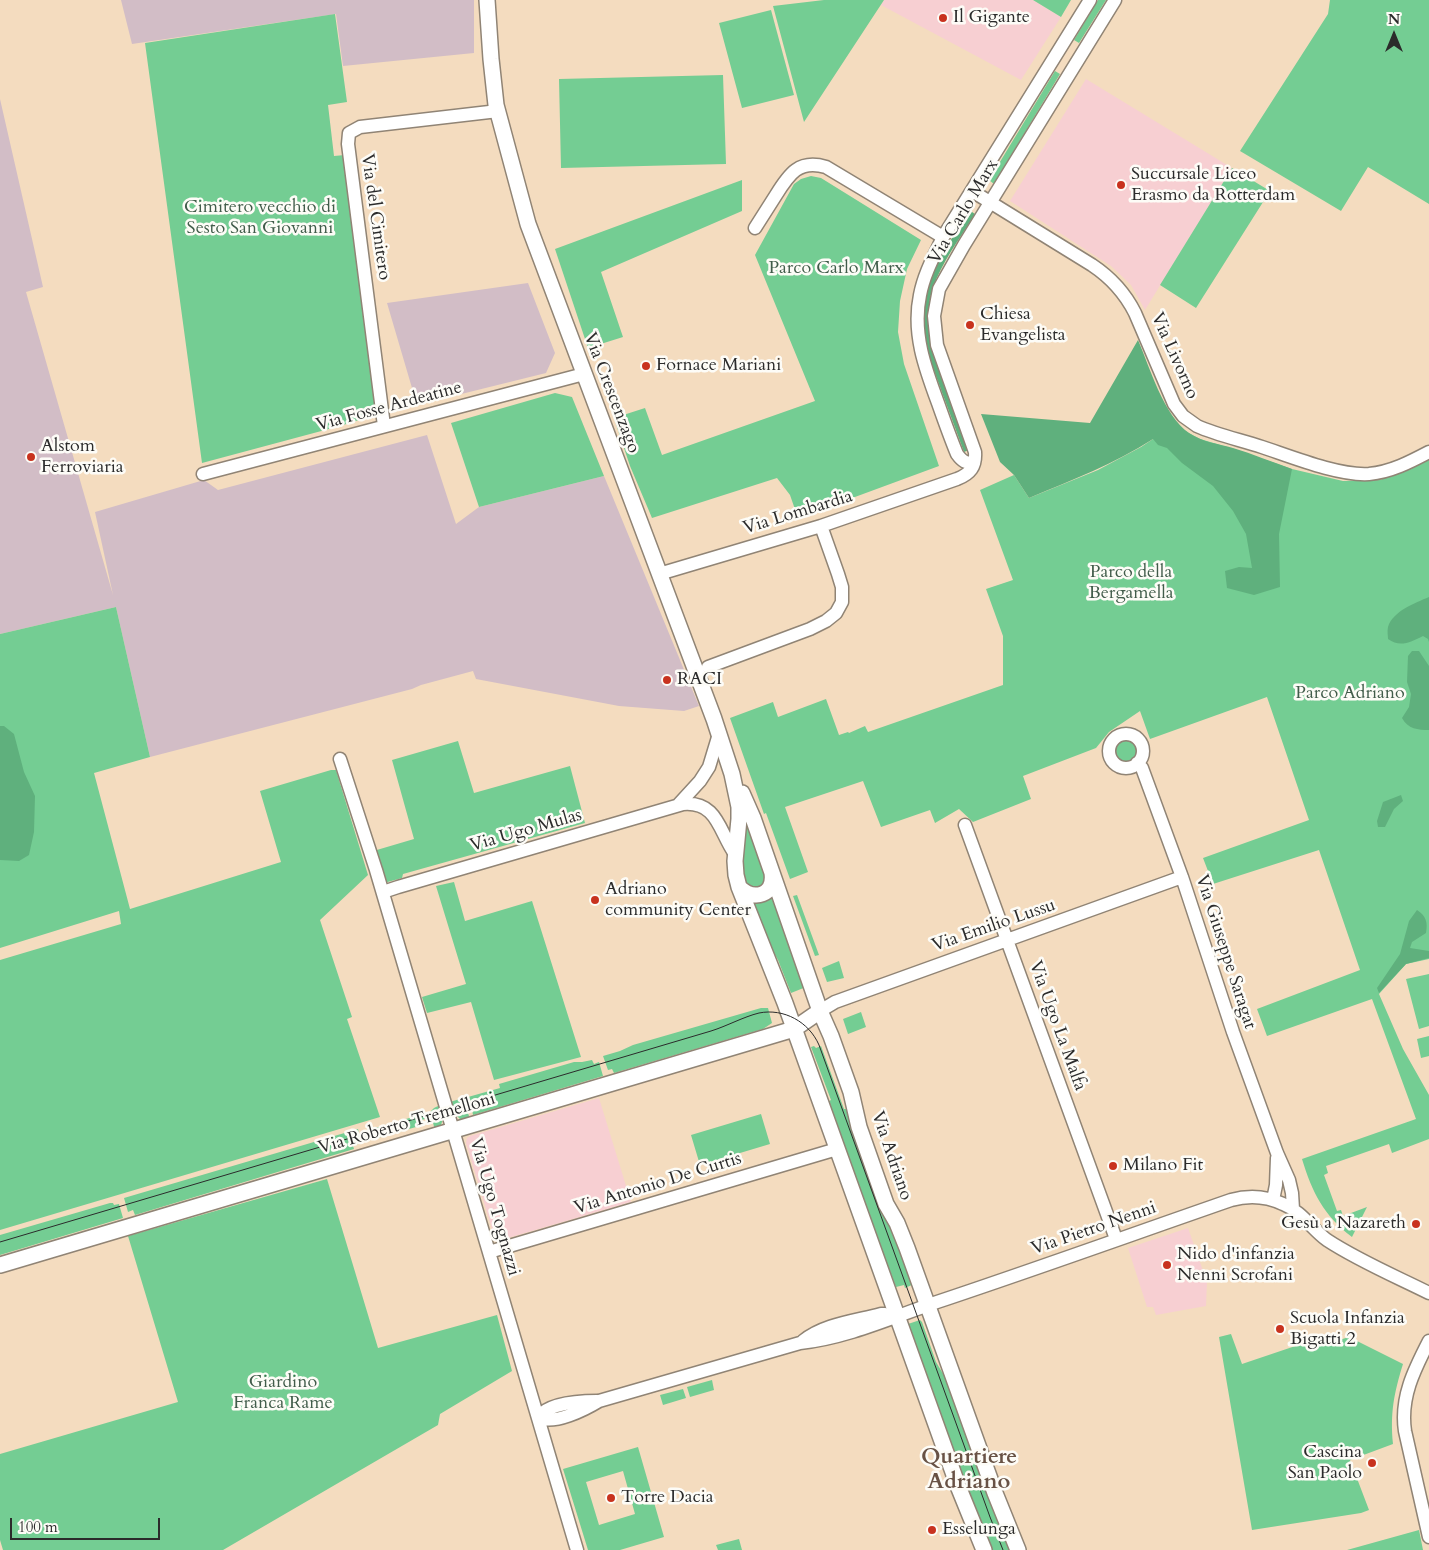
<!DOCTYPE html>
<meta charset="utf-8">
<style>
body{margin:0}
#map{position:relative;width:1429px;height:1550px;overflow:hidden;background:#f4dcbf;font-family:Cardo,serif}
canvas{display:block}
.north{position:absolute;left:1369px;top:10px;width:50px;height:50px;-webkit-text-stroke:4px #fdfcf7;paint-order:stroke;rotate:0deg;font-size:14px;font-weight:700;line-height:20px;text-align:center;color:#2b2b2b}
.north::after{content:'';display:block;margin:auto;width:18px;height:22px;background:#2b2b2b;clip-path:polygon(50% 0,100% 100%,50% 72%,0 100%)}
.scale{position:absolute;left:10px;top:1518px;width:150px;height:22px;box-sizing:border-box;border:2px solid #2b2b2b;border-top:0;padding-left:6px;font-size:15px;line-height:18px;white-space:nowrap;color:#2b2b2b;-webkit-text-stroke:4px #fdfcf7;paint-order:stroke}
</style>
<div id="map">
<canvas width="1429" height="1550"></canvas>
<div class="north">N</div>
<div class="scale">100 m</div>
</div>
<script>
const ctx = document.querySelector('canvas').getContext('2d');
ctx.lineJoin = 'round';
function paint(path, color) {
  ctx.fillStyle = color;
  ctx.fill(path, 'evenodd');
}
function stroke(path, color, width, dash) {
  ctx.strokeStyle = color;
  ctx.lineWidth = width;
  ctx.lineCap = dash ? 'butt' : 'round';
  ctx.setLineDash(dash || []);
  ctx.stroke(path);
}
function drawText(font, color, halo, rows, align = 'center') {
  ctx.font = font + ' Cardo,serif';
  ctx.lineWidth = 5;
  ctx.setLineDash([]);
  ctx.textBaseline = 'middle';
  ctx.strokeStyle = halo;
  ctx.fillStyle = color;
  for (const [text, x, y, turn = 0] of rows) {
    ctx.save();
    ctx.translate(x, y);
    ctx.rotate((+turn || 0) * Math.PI / 180);
    ctx.textAlign = isNaN(turn) ? turn : align;
    if (halo) ctx.strokeText(text, 0, 0);
    ctx.fillText(text, 0, 0);
    ctx.restore();
  }
}
paint(new Path2D(`
 M884,0H1033L1061,17L1021,80L881,5Z
 M1086,79L1232,168L1145,310L1131,285L1111,266L1010,201Z
 M599,1098L631,1202L501,1240L497,1239L494,1236L466,1143L467,1138L470,1136Z
 M1188,1228L1207,1282L1206,1306L1156,1315L1153,1307H1147L1128,1248Z`), '#f7cfd2');
paint(new Path2D(`
 M121,0H474V53L343,66L336,14L132,44Z
 M0,99L43,287L26,292L113,595L95,512L204,480L218,490L427,435L456,524L479,507L604,476L699,706L684,711L619,706L476,679L473,671L421,685L412,689L150,757L116,607L0,634Z
 M528,283L555,353L546,373L417,405L387,303Z`), '#d2bdc6');
paint(new Path2D(`
 M824,0H884L804,122L773,6Z
 M1033,0H1071L1061,17Z
 M1098,0H1106L1079,43L1074,40Z
 M1330,0H1429V204L1368,167L1341,211L1240,151L1328,14Z
 M771,10L794,95L742,108L719,23Z
 M335,14L347,102L328,105L334,156L345,155L378,414L340,426L202,463L145,43Z
 M1055,71L1060,74L994,184L989,180Z
 M723,75L726,164L561,168L559,79Z
 M1232,168L1270,191L1196,308L1160,285Z
 M811,176L821,178L921,240L907,269L900,301L898,332L904,364L939,466L798,518L790,495L777,478L652,518L630,466L614,418L645,408L662,455L815,401L755,255L794,184L801,179Z
 M742,180V211L601,272L623,337L588,348L555,249Z
 M555,393L572,397L604,476L479,507L451,423Z
 M1174,425L1200,439L1234,449L1292,469L1343,481L1380,480L1429,458V959L1406,964L1379,994L1403,1049L1429,1095V1139L1392,1153L1389,1144L1326,1166L1328,1173L1324,1175L1337,1211L1341,1210L1343,1216L1367,1207L1352,1237C1324,1216 1312,1192 1302,1159L1416,1119L1372,999L1267,1036L1257,1009L1360,970L1319,850L1213,884L1203,858L1309,820L1267,697L1150,739L1140,711L1109,732L1096,748L1023,776L1031,799L973,822L959,809L935,823L930,810L881,827L863,781L785,807L808,872L790,879L766,813L764,814L730,718L773,702L778,717L826,699L839,735L848,732L849,733L865,726L868,732L1003,685V636L986,589L1013,580L980,490L1014,475L1029,498L1098,470L1141,447Z
 M116,607L150,757L94,773L130,909L281,862L260,791L331,770H336L368,875L320,920L352,1017L347,1019L380,1117L0,1230V960L121,924L119,911L0,948V634Z
 M1114 751a12 12 0 1 1 24 0a12 12 0 1 1-24 0Z
 M458,741L474,793L570,766L585,823L403,874L402,878L384,883L370,852L414,839L392,760Z
 M746,815L767,878L760,888L746,886L740,869Z
 M454,882L465,921L532,901L581,1057L494,1080L471,1002L427,1013L422,997L466,984L436,886Z
 M774,894L806,987L791,993L778,960L769,944L751,901Z
 M797,895L819,955L815,956L793,896Z
 M839,961L844,978L827,982L822,968Z
 M1429,974V1026L1419,1029L1406,979Z
 M761,1008H768L772,1023L763,1029L614,1073L612,1069L608,1070L603,1056L620,1051L633,1045Z
 M861,1012L866,1027L848,1034L843,1019Z
 M1429,1036V1056L1421,1058L1417,1039Z
 M814,1046L816,1048L821,1046L844,1109H847L887,1216L914,1284L905,1288L904,1285L896,1287L826,1103L831,1100L811,1047Z
 M592,1060L594,1064L599,1062L603,1076L473,1115L471,1105L474,1104L473,1100L469,1101L468,1097L500,1088L499,1084L574,1062H582Z
 M463,1098L470,1119H460L453,1112L450,1102Z
 M440,1105C442,1115 446,1125 435,1130L430,1112L434,1108Z
 M423,1114L425,1119L422,1120L423,1125L367,1141L365,1131Z
 M761,1114L770,1144L700,1165L691,1135Z
 M358,1129L361,1143L353,1146L354,1149L135,1215L133,1210L128,1212L124,1198Z
 M327,1179L378,1348L497,1315L512,1371L440,1414L438,1425L223,1550H3L0,1540V1454L178,1402L128,1236Z
 M110,1203H113L114,1205L119,1204L123,1218L0,1255V1235Z
 M920,1320L922,1322L936,1362L948,1382L999,1524L1011,1550H989L980,1532L908,1324Z
 M1231,1334L1242,1364L1325,1336L1336,1341L1349,1337L1403,1364C1394,1393 1390,1413 1393,1444L1350,1460L1369,1510L1361,1513L1252,1530L1219,1337Z
 M712,1380L714,1390L690,1397L687,1387Z
 M683,1389L686,1398L663,1405L660,1395Z
 M638,1447L664,1537L620,1550H588L563,1469ZM623,1471L635,1514L599,1525L586,1482Z
 M1419,1530L1423,1550H1347Z
 M739,1539L742,1550H718L716,1545Z`), '#74cd93');
paint(new Path2D(`
 M969,210L975,214C961,237 941,263 933,288C921,323 935,356 947,389C955,409 962,430 969,450L964,452L926,349L922,325L927,286L935,266Z
 M1138,340C1150,368 1164,416 1189,433C1202,442 1219,444 1233,448C1253,454 1272,462 1292,469L1279,534L1280,587L1254,595L1227,588L1225,571L1239,567L1252,568L1246,534L1233,511L1213,486L1182,463L1167,448L1158,445L1153,439C1114,464 1072,480 1029,498L1014,475L1000,462L981,414L1090,423Z
 M1429,597V642L1428,639L1423,636C1411,642 1400,648 1388,639C1388,636 1387,631 1388,627C1393,611 1415,603 1429,597Z
 M1412,651H1419L1429,666V730C1418,730 1408,729 1402,718L1409,707L1411,694L1407,682L1408,656Z
 M0,726H4L14,734L24,772L35,796L34,832L29,855L19,861L0,860Z
 M1401,795L1403,801L1394,809L1385,827H1378L1377,821L1383,802Z
 M1417,910C1426,916 1428,922 1426,933L1412,942L1410,948L1429,951V958L1406,964L1379,993L1377,988L1400,954L1409,921Z`), '#5fb07d');
const minor = new Path2D(`
 M972,191L1092,265C1110,277 1125,293 1135,313L1174,404L1183,416L1197,426C1217,435 1241,440 1262,447C1292,457 1339,476 1369,474C1391,472 1410,462 1429,452
 M755,228C762,217 769,206 776,195C789,174 799,159 826,167L943,237
 M384,426L348,144L349,133L360,127L498,111
 M974,462C966,464 962,461 957,454C950,437 944,420 938,403C925,368 912,333 920,295C924,274 934,256 943,237L1090,0
 M203,474L584,374
 M659,574L821,526L957,479C970,474 976,467 975,452L937,345L934,316L939,289L964,245L1115,0
 M708,667L810,629L826,621L836,613L842,602V587L838,574L821,526
 M1109 751a17 17 0 1 1 34 0a17 17 0 1 1-34 0Z
 M340,759L376,870L577,1550
 M1137,763L1142,768L1182,877L1233,1032L1277,1153L1289,1180L1292,1193L1293,1209
 M678,805L700,781L709,767L719,734
 M965,825L1116,1239
 M383,892L398,887L683,804C718,801 719,832 735,854
 M820,1011L835,1002L1182,877
 M1273,1200L1276,1185L1277,1158
 M489,1252L837,1149
 M803,1341C824,1324 855,1321 881,1314H885
 M1429,1341C1414,1370 1400,1398 1405,1431L1429,1537
 M538,1417C553,1426 586,1409 599,1401L800,1343C847,1338 893,1317 937,1302C1036,1269 1133,1234 1231,1200C1249,1195 1266,1196 1283,1204C1301,1211 1312,1229 1327,1240C1359,1261 1395,1276 1429,1293
 M538,1417C549,1403 580,1401 597,1401`);
const tertiary = new Path2D(`
 M487,0L491,59L496,105L528,224L714,719L732,774L739,807V819L735,861L736,875L739,887L785,1003L958,1486L984,1550
 M742,793L753,818L820,1011L831,1036L851,1092L859,1127L886,1204L897,1223L907,1248L995,1493L1018,1550
 M739,887C754,902 775,895 772,873
 M0,1265L794,1029L820,1011`);
stroke(minor, '#908475', 15);
stroke(tertiary, '#908475', 18);
stroke(minor, '#fff', 12);
stroke(tertiary, '#fff', 15);
stroke(new Path2D(`
 M0,1242L711,1031C727,1026 743,1017 759,1013C784,1008 809,1022 819,1045L990,1517L1003,1550`), '#2b2b2b', 1);
for (const [x, y, r, color] of [
 [943,18,5,"#c8321e"],
 [1121,185,5,"#c8321e"],
 [970,325,5,"#c8321e"],
 [646,366,5,"#c8321e"],
 [31,457,5,"#c8321e"],
 [667,680,5,"#c8321e"],
 [595,900,5,"#c8321e"],
 [1113,1166,5,"#c8321e"],
 [1416,1224,5,"#c8321e"],
 [1167,1265,5,"#c8321e"],
 [1280,1329,5,"#c8321e"],
 [1372,1463,5,"#c8321e"],
 [611,1498,5,"#c8321e"],
 [932,1530,5,"#c8321e"]
]) {
  const dot = new Path2D();
  dot.arc(x, y, r, 0, 2 * Math.PI);
  ctx.fillStyle = color;
  ctx.fill(dot);
  stroke(dot, '#fdfcf7', 2);
}
drawText('18px', '#2b2b2b', '#fdfcf7', [
 ["Il Gigante",953,18],
 ["Succursale Liceo",1131,175],
 ["Erasmo da Rotterdam",1131,196],
 ["Chiesa",980,315],
 ["Evangelista",980,336],
 ["Fornace Mariani",656,366],
 ["Alstom",41,447],
 ["Ferroviaria",41,468],
 ["RACI",677,680],
 ["Adriano",605,890],
 ["community Center",605,911],
 ["Milano Fit",1123,1166],
 ["Gesù a Nazareth",1406,1224,"right"],
 ["Nido d'infanzia",1177,1255],
 ["Nenni Scrofani",1177,1276],
 ["Scuola Infanzia",1290,1319],
 ["Bigatti 2",1290,1340],
 ["Cascina",1362,1453,"right"],
 ["San Paolo",1362,1474,"right"],
 ["Torre Dacia",621,1498],
 ["Esselunga",942,1530]
], 'left');
drawText('18px', '#415c4a', '#fdfcf7', [
 ["Cimitero vecchio di",260,208],
 ["Sesto San Giovanni",260,229],
 ["Parco Carlo Marx",836,269],
 ["Parco della",1131,573],
 ["Bergamella",1131,594],
 ["Parco Adriano",1350,694],
 ["Giardino",283,1383],
 ["Franca Rame",283,1404]
]);
drawText('18px', '#2b2b2b', '#fdfcf7', [
 ["Via Carlo Marx",964,212,-59],
 ["Via del Cimitero",375,217,82],
 ["Via Livorno",1174,356,66],
 ["Via Crescenzago",611,393,69],
 ["Via Fosse Ardeatine",389,407,-15],
 ["Via Lombardia",798,513,-17],
 ["Via Ugo Mulas",526,831,-16],
 ["Via Emilio Lussu",994,926,-19],
 ["Via Giuseppe Saragat",1225,952,72],
 ["Via Ugo La Malfa",1057,1026,70],
 ["Via Roberto Tremelloni",407,1124,-16],
 ["Via Adriano",891,1156,71],
 ["Via Antonio De Curtis",658,1184,-17],
 ["Via Ugo Tognazzi",494,1207,74],
 ["Via Pietro Nenni",1094,1229,-19]
]);
drawText('bold 22px', '#685245', '#fdfcf7', [
 ["Quartiere",969,1458],
 ["Adriano",969,1483]
]);
</script>
